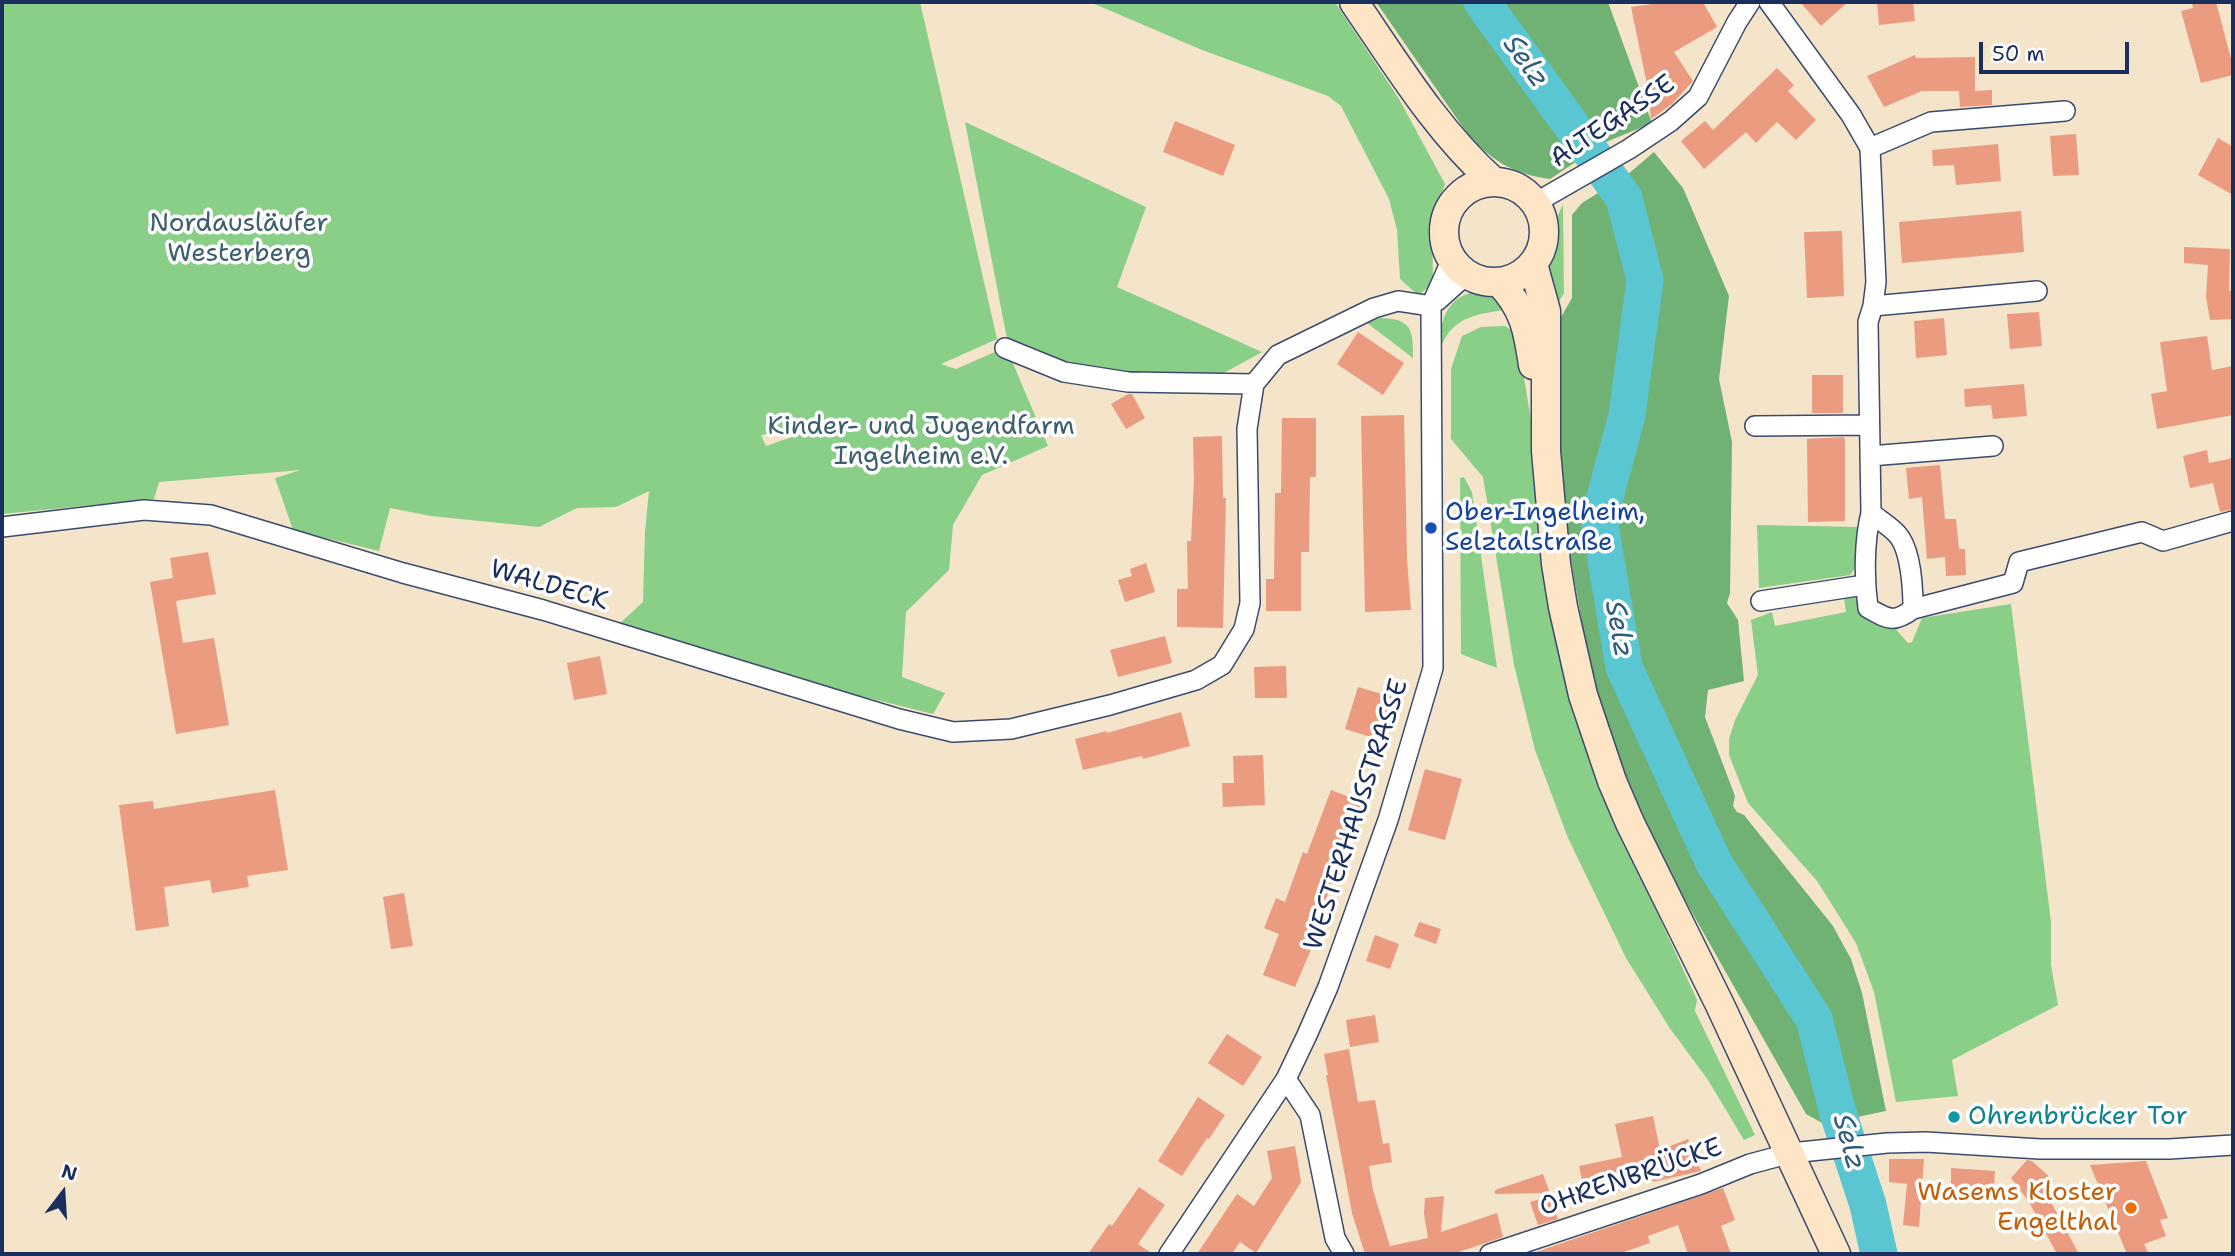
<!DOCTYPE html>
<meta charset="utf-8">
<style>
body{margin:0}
#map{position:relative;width:2235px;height:1256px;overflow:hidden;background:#f3e4ca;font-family:"Shantell Sans",sans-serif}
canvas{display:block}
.frame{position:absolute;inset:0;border:4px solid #1b2f5e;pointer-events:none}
.north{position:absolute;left:28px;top:1158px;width:70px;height:70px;-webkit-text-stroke:5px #fff;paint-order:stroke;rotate:17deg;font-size:19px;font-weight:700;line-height:28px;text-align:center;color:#1b2f5e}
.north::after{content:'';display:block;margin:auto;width:24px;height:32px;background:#1b2f5e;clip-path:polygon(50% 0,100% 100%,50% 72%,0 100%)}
.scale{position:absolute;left:1979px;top:42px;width:150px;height:32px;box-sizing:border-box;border:4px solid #1b2f5e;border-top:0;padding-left:9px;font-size:21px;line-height:24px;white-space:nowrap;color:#1b2f5e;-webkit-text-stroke:5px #fff;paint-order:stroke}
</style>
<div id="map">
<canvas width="2235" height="1256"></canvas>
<div class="frame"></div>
<div class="north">N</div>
<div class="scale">50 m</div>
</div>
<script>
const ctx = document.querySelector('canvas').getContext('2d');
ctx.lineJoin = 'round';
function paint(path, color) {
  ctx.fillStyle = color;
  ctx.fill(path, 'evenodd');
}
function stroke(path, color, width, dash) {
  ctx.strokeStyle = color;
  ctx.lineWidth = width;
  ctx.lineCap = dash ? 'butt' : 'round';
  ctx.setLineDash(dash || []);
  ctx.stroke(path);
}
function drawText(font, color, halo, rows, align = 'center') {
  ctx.font = font + ' "Shantell Sans",sans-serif';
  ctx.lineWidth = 7;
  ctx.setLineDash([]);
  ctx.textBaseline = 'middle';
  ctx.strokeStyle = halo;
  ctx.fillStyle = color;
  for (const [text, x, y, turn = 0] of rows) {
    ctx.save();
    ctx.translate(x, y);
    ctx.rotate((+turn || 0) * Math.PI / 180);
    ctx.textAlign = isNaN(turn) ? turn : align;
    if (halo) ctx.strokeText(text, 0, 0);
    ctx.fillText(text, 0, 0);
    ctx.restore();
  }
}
paint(new Path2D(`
 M2,2H920L997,339L941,364L956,369L1006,347L1048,446L982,475L953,525L949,570L906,612L902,677L945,693L933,714L836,690L617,626L643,602L645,531L649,491L616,507L577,508L539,527L431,516L390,508L379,551L293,530L275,478L301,470L159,482L154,499L2,514ZM810,422L812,430L766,446L761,435L787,432Z
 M1090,2H1335L1399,99L1445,184L1432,218L1433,284L1418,295L1400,279L1397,230L1389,199L1341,106L1328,96L1202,50Z
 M965,122L1146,207L1117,287L1262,352L1211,380L1126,376L1065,364L1008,344Z
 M1563,204L1564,293L1558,303L1550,304L1547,273L1557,239L1556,220Z
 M1479,291L1489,293L1510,309C1480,314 1453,315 1441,347H1438C1442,318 1446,296 1479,291Z
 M1380,318C1412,319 1413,329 1413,358L1367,323Z
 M1505,326L1513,331L1518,342L1533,432L1560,652L1582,738L1616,822L1697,1000L1695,1011L1755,1135L1744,1140L1708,1080L1669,1027L1626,958L1568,838L1535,750L1514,665L1483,477L1451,439V369L1462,336L1481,327Z
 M1464,477L1472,492L1497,668L1461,654L1460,478Z
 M1757,525L1859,527L1858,564L1850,575L1759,588Z
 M1855,597L1863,612L1893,626L1908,643L1912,642L1922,618L2011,604L2051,922V965L2058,1005L1952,1060L1958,1096L1896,1102L1874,992L1856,943L1817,881L1748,803L1729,755V739L1735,720L1758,675L1751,620L1772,612L1775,626L1846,612L1844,598Z`), '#8acf88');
paint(new Path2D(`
 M1376,2H1608L1652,123L1606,142L1550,179C1514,174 1494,162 1469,136Z
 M1654,152L1683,188L1729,296L1719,379L1732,442L1730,593L1727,603L1738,620L1744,681L1708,690L1705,717L1735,796L1733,806L1737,812L1744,815L1833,926L1851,959L1862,993L1886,1111L1824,1124L1806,1114L1646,831L1593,685L1564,521L1551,317H1561L1572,298V215L1582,203L1627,175Z`), '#6fb274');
stroke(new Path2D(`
 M1482,2L1624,198L1645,280L1627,415L1599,519L1624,667L1714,863L1814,1019L1838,1113L1868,1205L1879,1254`), '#59c6d1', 37);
paint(new Path2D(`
 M1668,2H1703L1717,27L1674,52L1693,81L1672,104L1651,119L1648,89L1631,7Z
 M1800,2H1848L1821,26Z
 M1877,2H1913L1915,21L1879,25Z
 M2192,2H2216L2233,66V75L2201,83L2181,11L2193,8Z
 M1915,55L1916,58L1975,57V91L1992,90V105L1960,107L1959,91H1922L1884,107L1867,76Z
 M1777,68L1794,85L1788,91L1816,120L1796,140L1777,122L1756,143L1746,132L1704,169L1681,141L1705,121L1713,130Z
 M1175,121L1235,145L1223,176L1163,152Z
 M2076,134L2079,175L2053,176L2050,136Z
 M2218,138L2233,147V195L2198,175Z
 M1998,144L2001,181L1956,185L1954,165L1933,166L1932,150Z
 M2021,211L2024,252L1902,263L1899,222Z
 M1842,231L1844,296L1807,298L1804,232Z
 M2184,247L2230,249L2229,291L2233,290V319L2210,320L2206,297L2208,265L2184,263Z
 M2039,312L2042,346L2010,349L2007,314Z
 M1944,318L1947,355L1916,358L1914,321Z
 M1358,332L1404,363L1383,395L1337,364Z
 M2207,336L2212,370L2233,366V415L2157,429L2151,394L2167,391L2160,342Z
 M1812,375H1843V413H1812Z
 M2024,384L2027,416L1993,419L1991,405L1965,407L1964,389Z
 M1128,394H1132L1145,418L1126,429L1111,404Z
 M1404,415L1407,559L1411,610L1365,612L1361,416Z
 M1282,418H1316V477H1310L1309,552H1301V611H1266V579H1274L1275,493H1281Z
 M1222,436L1223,498H1226L1223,628L1177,627V589H1188L1187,541H1191L1194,481L1193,437Z
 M1843,437L1845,439V521L1808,522L1807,439Z
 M2207,450L2209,463L2233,458V509L2220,512L2213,483L2190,488L2183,456Z
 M1940,465L1945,519H1956L1959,549H1965L1966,575L1946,576L1945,557L1927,559L1922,497L1909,499L1906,468Z
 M208,552L216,594L176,601L183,643L214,638L229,725L176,734L150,582L173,578L170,558Z
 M1146,563L1155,592L1125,602L1118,580L1132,576L1130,569Z
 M1165,636L1172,663L1118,677L1110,650Z
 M600,656L607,694L574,700L567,663Z
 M1286,666L1287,698H1255L1254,667Z
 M1358,687L1396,698L1384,741L1345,729Z
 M1181,712L1190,746L1143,759L1142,756L1083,770L1075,739L1107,731V733Z
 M1263,755L1265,805L1223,807L1222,783H1234L1233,756Z
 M1425,769L1462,779L1445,840L1408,830Z
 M275,790L288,870L247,876L249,887L212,893L210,880L164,887L169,926L136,931L119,805L153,801L154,809Z
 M1331,790L1362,802L1320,915L1325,917L1295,987L1263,975L1279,934L1264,928L1276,898L1285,902L1303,852L1307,854Z
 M404,893L413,946L391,949L383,897Z
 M1419,922L1441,929L1436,944L1414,936Z
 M1375,935L1399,944L1390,969L1366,961Z
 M1375,1015L1379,1042L1350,1047L1346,1020Z
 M1227,1034L1262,1057L1243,1086L1208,1063Z
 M1349,1049L1358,1102L1375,1100L1383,1144L1389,1143L1392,1162L1369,1166L1373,1190L1390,1246L1428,1238L1424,1214L1425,1198L1444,1196L1441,1232L1497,1213L1503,1237L1453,1254H1384V1252L1365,1254L1352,1213L1326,1075H1328L1324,1054Z
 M1198,1097L1225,1115L1209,1139L1207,1138L1182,1176L1158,1161Z
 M1653,1116L1660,1150L1688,1139L1701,1171L1653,1182L1650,1169L1618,1174L1621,1190L1586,1198L1579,1166L1622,1157L1615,1124Z
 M1295,1146L1301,1182L1256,1253L1240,1242L1232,1254H1197L1237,1194L1254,1206L1272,1178L1267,1151Z
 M1889,1159H1924L1919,1227L1903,1225L1907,1184L1889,1182Z
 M2027,1160L2032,1161L2054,1181L2046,1193L2079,1254H2057L2029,1202L2011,1178Z
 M2146,1161L2168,1218L2160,1220L2166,1236L2144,1244L2149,1254H2127L2090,1165Z
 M1951,1168L1995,1171L1993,1202L1951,1200Z
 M1543,1174L1550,1193L1495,1194V1190Z
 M1139,1187L1165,1205L1138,1244L1153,1254H1088L1109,1224L1112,1226Z
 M1723,1188L1735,1220L1721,1226L1731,1254H1688L1678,1225L1648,1236L1650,1243L1618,1254H1530Z
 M1550,1196L1558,1219L1538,1225L1530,1202Z`), '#ea9b80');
const minor = new Path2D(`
 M1769,2L1851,115L1870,148L1876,282L1873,306L1868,322L1871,513C1864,541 1864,579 1868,608C1888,619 1893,624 1913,609L2013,583L2019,562L2142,532L2163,541L2233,521
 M1870,148L1931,122L2065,111
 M1535,203L1629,149L1671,121L1698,97L1737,22L1750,2
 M1437,301L1467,274
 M1873,306L2037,291
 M1005,348L1064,372L1128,382L1254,384
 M1755,426L1868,425
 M1870,456L1993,446
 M1871,513C1879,520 1890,526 1897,534C1911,549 1913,589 1913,609
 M2,527L144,510L211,515L403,573L543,610L899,719L953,732L1011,729L1110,705L1196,680L1222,665L1244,629L1250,603L1247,429L1254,384L1278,355L1374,308L1398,301L1431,306
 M1761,601L1864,585
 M1286,1079L1310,1115L1335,1238L1344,1254
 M1169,1254L1286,1079L1307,1035L1328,987L1388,820L1433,668L1431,306L1452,259
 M1490,1254L1701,1184L1750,1164L1791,1153L1887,1143L1926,1142L2040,1149H2169L2233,1145`);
const secondary = new Path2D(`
 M1354,2C1397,65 1437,131 1494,182
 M1444 232a50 50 0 1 1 100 0a50 50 0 1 1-100 0Z
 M1533,264L1546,311V451L1556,564L1563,607L1583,695L1612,781L1630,823L1720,1005L1836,1254
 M1499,282C1524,308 1528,330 1533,365`);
stroke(minor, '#3b4a6e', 22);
stroke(secondary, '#3b4a6e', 31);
stroke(minor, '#fff', 19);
stroke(secondary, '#fde5c5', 28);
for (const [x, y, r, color] of [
 [1431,528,7,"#1a4fb4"],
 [1954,1117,7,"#0f9aa8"],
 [2131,1208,7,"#e8710a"]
]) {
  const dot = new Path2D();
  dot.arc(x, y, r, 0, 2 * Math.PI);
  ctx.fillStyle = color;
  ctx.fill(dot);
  stroke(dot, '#fff', 2.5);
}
drawText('26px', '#1b2f5e', '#fff', [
 ["ALTEGASSE",1613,122,-34],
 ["WALDECK",549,586,16],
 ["WESTERHAUSSTRASSE",1357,815,-72],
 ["OHRENBRÜCKE",1631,1178,-19]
]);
drawText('26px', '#3c5f6b', '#fff', [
 ["Nordausläufer",239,224],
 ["Westerberg",239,254],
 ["Kinder- und Jugendfarm",921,427],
 ["Ingelheim e.V.",921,457]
]);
drawText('26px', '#164399', '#fff', [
 ["Ober-Ingelheim,",1445,513],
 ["Selztalstraße",1445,543]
], 'left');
drawText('26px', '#0d838f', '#fff', [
 ["Ohrenbrücker Tor",1968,1117]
], 'left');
drawText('26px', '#c56008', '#fff', [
 ["Wasems Kloster",2117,1193],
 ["Engelthal",2117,1223]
], 'right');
drawText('italic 28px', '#2e5c80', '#fff', [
 ["Selz",1525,62,54],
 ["Selz",1618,629,80],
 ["Selz",1848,1142,74]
]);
</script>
